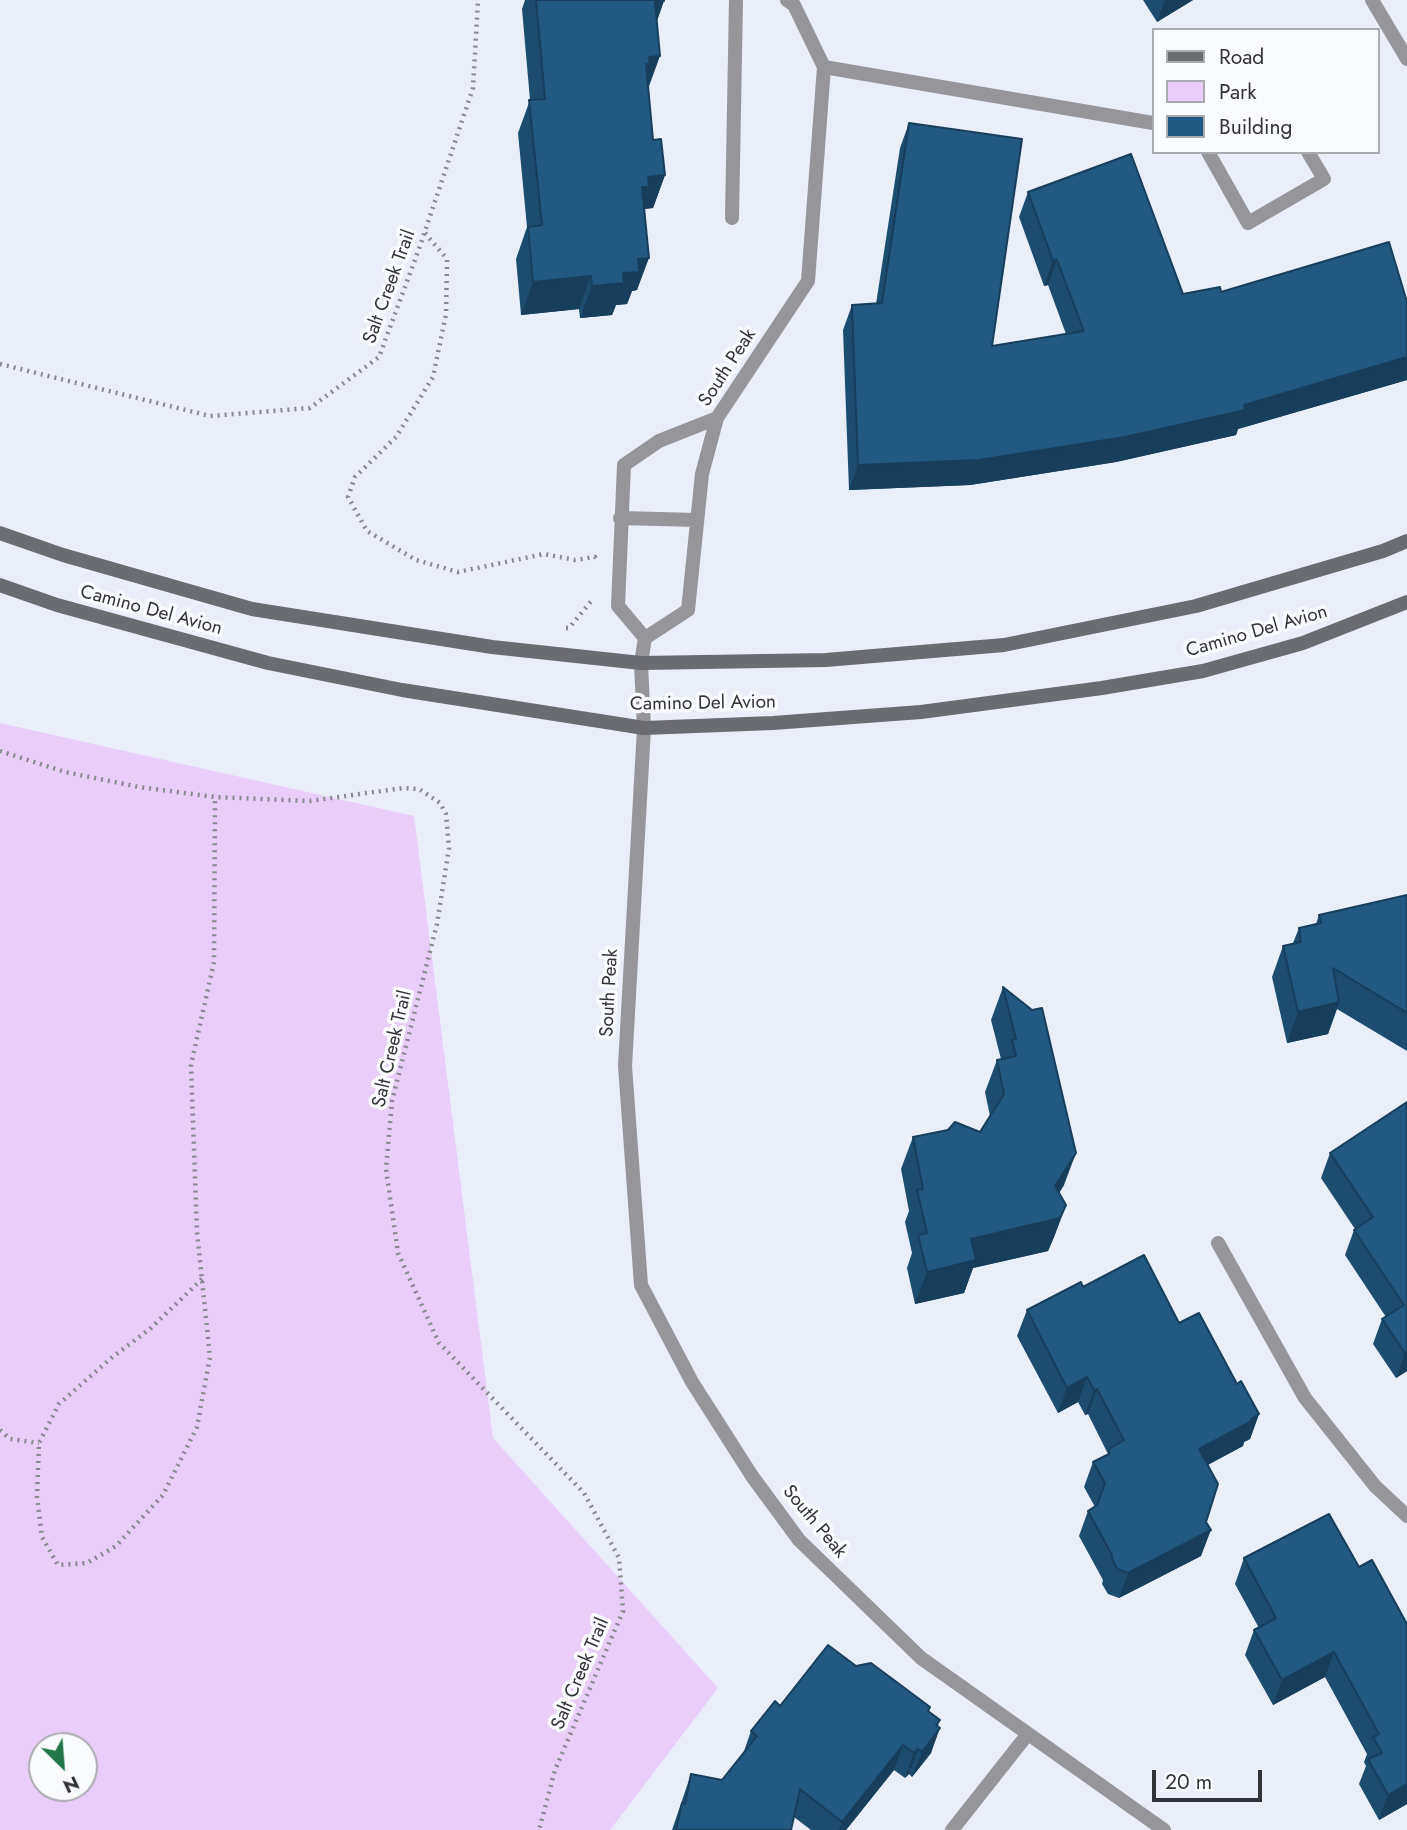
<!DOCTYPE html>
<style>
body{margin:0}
#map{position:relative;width:1407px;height:1830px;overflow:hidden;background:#e9eef9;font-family:Jost,sans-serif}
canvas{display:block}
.legend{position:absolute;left:1152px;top:28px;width:228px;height:126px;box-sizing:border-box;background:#fafbfd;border:2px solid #aaabae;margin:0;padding:9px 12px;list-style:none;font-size:21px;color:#323338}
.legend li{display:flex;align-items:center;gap:14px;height:35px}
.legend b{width:35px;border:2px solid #aaabae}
.north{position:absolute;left:28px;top:1732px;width:70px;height:70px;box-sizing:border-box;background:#fafbfd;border:2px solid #aaabae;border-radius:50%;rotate:155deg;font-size:19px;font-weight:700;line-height:28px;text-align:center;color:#323338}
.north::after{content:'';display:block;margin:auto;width:24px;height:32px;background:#237647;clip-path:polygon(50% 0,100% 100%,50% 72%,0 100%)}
.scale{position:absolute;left:1152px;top:1770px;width:110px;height:32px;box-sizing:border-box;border:4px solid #323338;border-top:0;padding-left:9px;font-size:21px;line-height:24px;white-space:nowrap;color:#323338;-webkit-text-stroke:5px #fafbfd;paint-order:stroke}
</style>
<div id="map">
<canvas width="1407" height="1830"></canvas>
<ul class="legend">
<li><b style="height:9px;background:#6b6b72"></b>Road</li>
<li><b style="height:19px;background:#e9cef9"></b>Park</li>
<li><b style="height:19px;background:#215983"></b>Building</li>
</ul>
<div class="north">N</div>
<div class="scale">20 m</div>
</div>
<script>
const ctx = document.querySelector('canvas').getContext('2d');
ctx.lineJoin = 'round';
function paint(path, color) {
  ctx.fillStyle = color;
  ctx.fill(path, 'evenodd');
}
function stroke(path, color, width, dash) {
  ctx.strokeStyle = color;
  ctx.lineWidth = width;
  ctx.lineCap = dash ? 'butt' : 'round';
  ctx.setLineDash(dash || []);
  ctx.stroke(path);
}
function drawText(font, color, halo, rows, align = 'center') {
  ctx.font = font + ' Jost,sans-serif';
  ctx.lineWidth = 7;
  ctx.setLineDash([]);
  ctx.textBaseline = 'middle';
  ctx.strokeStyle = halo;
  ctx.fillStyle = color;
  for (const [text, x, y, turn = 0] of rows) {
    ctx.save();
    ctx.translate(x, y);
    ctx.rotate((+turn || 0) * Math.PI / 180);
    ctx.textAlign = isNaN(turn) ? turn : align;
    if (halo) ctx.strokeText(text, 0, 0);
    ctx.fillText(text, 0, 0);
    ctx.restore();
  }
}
paint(new Path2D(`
 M0,723L414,816L493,1438L718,1688L610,1830H0ZM42,1746H84V1788H42Z`), '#e9cef9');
stroke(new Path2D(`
 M425,233L447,259L446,314L433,377L396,437L355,477L348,497L367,531L416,560L458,572L544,554L575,560L595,557L596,559
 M0,364L210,416L310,408L379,357L419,249L473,88L478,0
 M566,628H569L593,599
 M0,751L65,772L139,787L215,797L310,801L403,788L419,789L440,803L446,814L449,848L437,924L392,1101L386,1169L398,1253L439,1343L584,1493L619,1558L623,1611L555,1770L539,1830
 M202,1279L151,1328L110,1359L59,1404L39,1443L37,1497L42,1537L58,1565L87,1563L116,1546L163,1495L197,1427L210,1357L197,1232L191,1065L214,962L215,797
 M0,1430L10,1439L39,1443`), '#878991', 4.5, [2, 5]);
stroke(new Path2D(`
 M1208,152L1248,223L1324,179L1308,152`), '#95959a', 14);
stroke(new Path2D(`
 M1372,0L1407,59
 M824,67L1153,123
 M732,218L736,0
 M620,518L697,520
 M645,638L618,606L624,465L659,441L717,418
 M644,728L641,663L645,638L688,610L702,474L717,418L808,281L824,67L794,5L787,0
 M1218,1243L1305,1398L1375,1486L1407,1516
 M952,1830L1027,1735`), '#95959a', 14);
stroke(new Path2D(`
 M644,728L625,1066L641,1285L692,1382L752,1476L799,1540L921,1658L1164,1830`), '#95959a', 14);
stroke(new Path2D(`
 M0,533L63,555L252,609L492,647L641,663L826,660L1004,645L1196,606L1383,551L1407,541
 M0,585L57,605L268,663L402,690L644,728L773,723L921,712L1102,688L1203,671L1303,643L1407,602`), '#6b6b72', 14);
paint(new Path2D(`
 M525,0H664L657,21L648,89L653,140L665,175L653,208L644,209L637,290L632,291L627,304L616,305L612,315L580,318L579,309L521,315L516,259L527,227L518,133L530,100L522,9Z
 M1143,0H1193L1157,22Z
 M909,123L992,346L1066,334L1048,285L1044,286L1019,217L1028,192L1183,294L1221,292L1407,302V380L1238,429L1236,435L1116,462L970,485L849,490L843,330L852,305L876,304L900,148Z
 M1407,895V1051L1337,1009L1328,1034L1287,1043L1272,977L1283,946L1293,943L1299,928L1316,924L1319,915Z
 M1003,987L1064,1185L1059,1193L1066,1205L1054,1237L1048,1251L973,1268L964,1293L915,1304L907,1268L912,1253L905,1222L909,1211L901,1169L913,1137L980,1132L990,1116L985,1092L997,1060L1001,1059L991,1020Z
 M1407,1102V1371L1396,1378L1373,1344L1382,1319L1386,1317L1345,1255L1354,1230L1355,1229L1321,1178L1330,1153Z
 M1083,1287L1179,1323L1237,1384L1259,1414L1250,1439L1244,1442L1243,1446L1208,1465L1206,1522L1201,1556L1119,1598L1108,1594L1102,1584L1103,1580L1079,1536L1088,1511L1095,1507L1084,1487L1093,1462L1108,1454L1088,1414L1085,1415L1078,1402L1058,1413L1017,1336L1027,1310Z
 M1244,1558L1359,1567L1407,1624V1804L1379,1820L1359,1784L1366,1766L1364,1762L1367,1754L1325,1677L1273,1705L1245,1655L1254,1630L1259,1628L1235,1584Z
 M856,1666L930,1707L929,1711L938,1726L931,1753L912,1777L909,1774L905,1778L894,1770L846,1830H811L794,1817L791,1830H672L691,1774L722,1780L743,1754L751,1731L780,1706Z`), '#1c4d71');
paint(new Path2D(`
 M1165,0H1193L1157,22Z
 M664,1L652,34L655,2Z
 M660,56L648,89L646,64L649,57Z
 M665,175L653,208L641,209L642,187L648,177Z
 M649,258L637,290L632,291L627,304L616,305L612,315L580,318L592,286L623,273L638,259Z
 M1057,260L1048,285L1044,286L1053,261Z
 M591,276L579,309L521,315L533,282Z
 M1407,357V380L1238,429L1236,435L1116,462L970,485L849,490L858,465L1244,405Z
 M1339,1002L1328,1034L1287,1043L1298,1012Z
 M1076,1153L1064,1185L1043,1218L1055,1186Z
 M1066,1205L1054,1237L1048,1251L973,1268L964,1293L915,1304L927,1272L971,1239Z
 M1407,1352V1371L1396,1378L1405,1353Z
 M1087,1377L1078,1402L1058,1413L1067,1388Z
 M1097,1389L1088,1414L1085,1415L1094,1390Z
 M1259,1414L1250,1439L1244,1442L1243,1446L1190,1474L1199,1449Z
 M1211,1530L1201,1556L1119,1598L1128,1573Z
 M1334,1652L1325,1677L1273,1705L1282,1680Z
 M940,1720L935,1734L940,1728L931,1753L912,1777L922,1752L936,1725Z
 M903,1745L894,1770L846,1830H839L842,1822Z
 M918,1749L909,1774L905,1778L914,1753Z
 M1407,1784V1804L1379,1820L1388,1795Z`), '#173e5c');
const building = new Path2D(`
 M536,0H664V1L655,2L660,56L649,57L650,64H646L653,140L661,139L665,175L648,177L649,187H642L649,258L638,259L639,272L623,273L624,283L592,286L591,276L533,282L528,227L542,225L529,100L545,99Z
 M909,123L1022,139L992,346L1084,331L1057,260L1053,261L1028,192L1131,154L1183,294L1220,287L1221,292L1389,242L1407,302V357L1244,405L1245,410L1125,437L979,460L858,465L852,305L882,303Z
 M1407,895V1013L1333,968L1339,1002L1298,1012L1283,946L1301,942L1299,928L1321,923L1319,915Z
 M1003,987L1032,1010L1042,1008L1076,1153L1055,1186L1066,1205L1060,1218L971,1239L976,1260L927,1272L918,1235L927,1233L917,1190L923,1189L913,1137L948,1130L955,1122L980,1132L1004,1094L997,1060L1016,1056L1012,1040L1016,1039Z
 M1407,1102V1352L1405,1353L1382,1319L1404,1305L1354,1230L1373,1217L1330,1153Z
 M1144,1255L1179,1323L1199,1313L1237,1384L1241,1381L1259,1414L1251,1419L1252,1421L1199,1449L1218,1484L1206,1522L1211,1530L1128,1573L1117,1569L1112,1559V1555L1088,1511L1097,1505L1105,1483L1093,1462L1109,1454L1110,1448L1124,1440L1097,1389L1094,1390L1087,1377L1067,1388L1027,1310L1081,1282L1083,1287Z
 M1329,1514L1359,1567L1372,1560L1407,1624V1784L1388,1795L1368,1759L1382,1753L1373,1737L1379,1734L1334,1652L1282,1680L1254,1630L1276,1618L1244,1558Z
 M828,1645L856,1666L871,1663L930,1707L928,1711L940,1720L936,1725L940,1728L922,1752L918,1749L914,1753L903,1745L842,1822L800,1789L791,1830H676L682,1803L685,1804L691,1774L722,1780L757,1736L751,1731L775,1701L780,1706Z`);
paint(building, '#215983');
stroke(building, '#173e5c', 2);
drawText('19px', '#323338', '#fafbfd', [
 ["Salt Creek Trail",390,287,-70],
 ["South Peak",728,368,-57],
 ["Camino Del Avion",151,611,15],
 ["Camino Del Avion",1257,632,-16],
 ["Camino Del Avion",703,704,-1],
 ["South Peak",610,993,-87],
 ["Salt Creek Trail",393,1049,-77],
 ["South Peak",814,1522,50],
 ["Salt Creek Trail",581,1674,-67]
]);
</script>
